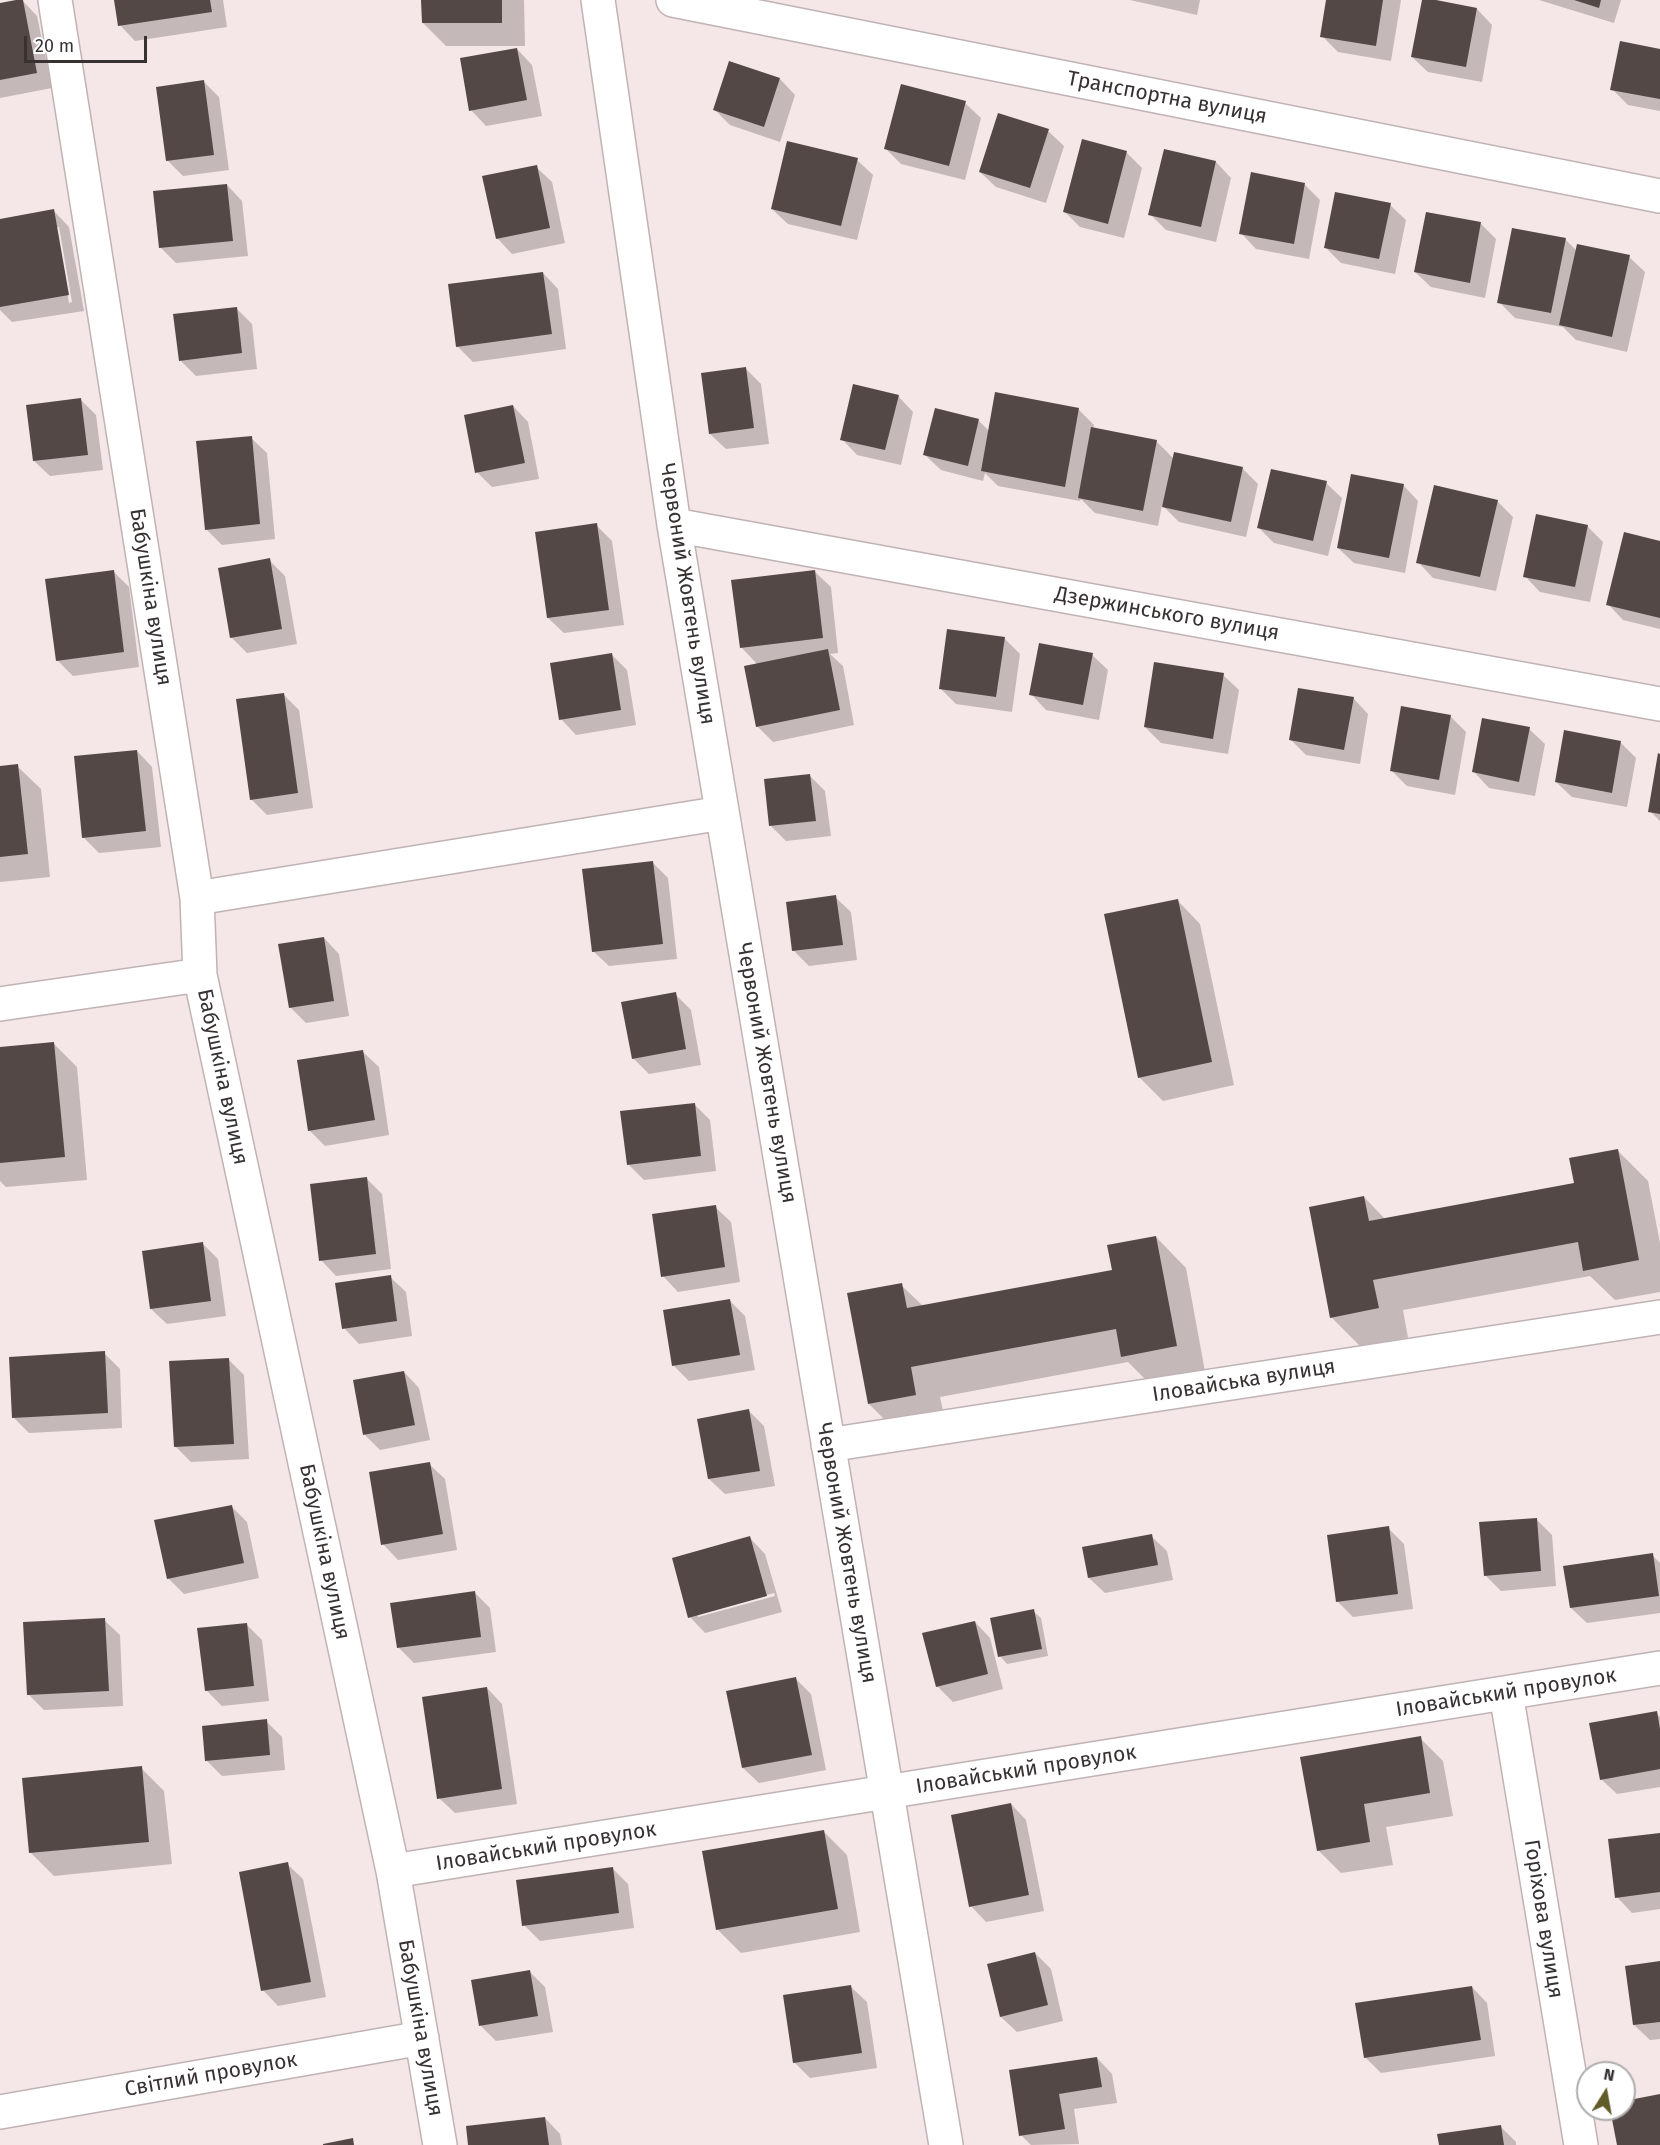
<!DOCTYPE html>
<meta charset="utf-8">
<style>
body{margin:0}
#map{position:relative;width:1660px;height:2145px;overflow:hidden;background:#f5e6e7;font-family:"Fira Sans",sans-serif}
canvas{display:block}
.north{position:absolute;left:1576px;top:2061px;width:60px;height:60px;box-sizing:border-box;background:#fff;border:2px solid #afadad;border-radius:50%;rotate:11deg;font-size:16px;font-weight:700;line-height:24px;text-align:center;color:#373132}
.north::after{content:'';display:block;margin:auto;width:21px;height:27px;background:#615d29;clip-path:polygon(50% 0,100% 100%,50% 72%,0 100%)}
.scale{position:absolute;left:24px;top:36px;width:123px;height:27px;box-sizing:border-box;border:3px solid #373132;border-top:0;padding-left:8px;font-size:18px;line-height:21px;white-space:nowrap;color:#373132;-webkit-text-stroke:4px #fff;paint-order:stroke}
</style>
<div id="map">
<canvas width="1660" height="2145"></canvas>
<div class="north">N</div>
<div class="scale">20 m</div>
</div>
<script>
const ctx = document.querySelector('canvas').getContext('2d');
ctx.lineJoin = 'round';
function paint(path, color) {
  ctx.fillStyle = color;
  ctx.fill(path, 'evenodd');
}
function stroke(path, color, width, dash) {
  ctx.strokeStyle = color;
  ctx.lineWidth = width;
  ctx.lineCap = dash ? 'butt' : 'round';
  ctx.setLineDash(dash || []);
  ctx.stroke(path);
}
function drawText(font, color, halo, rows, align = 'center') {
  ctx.font = font + ' "Fira Sans",sans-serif';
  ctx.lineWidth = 6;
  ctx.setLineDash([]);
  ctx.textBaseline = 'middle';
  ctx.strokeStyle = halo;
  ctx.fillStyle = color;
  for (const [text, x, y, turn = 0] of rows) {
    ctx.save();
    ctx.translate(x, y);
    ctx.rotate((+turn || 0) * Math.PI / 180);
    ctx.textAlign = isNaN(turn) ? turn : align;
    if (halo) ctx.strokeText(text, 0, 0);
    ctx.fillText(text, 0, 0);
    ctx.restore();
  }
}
paint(new Path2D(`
 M22,0L37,16L52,88L0,98V5Z
 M116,0H223L227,27L135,41L120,25Z
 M423,0H524L525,46H446L423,23Z
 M1130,0H1200L1197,15Z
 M1328,0H1401L1391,61L1338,52L1322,36Z
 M1423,0L1477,9L1492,25L1482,82L1428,72L1412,57Z
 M1539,0H1621L1614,23Z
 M517,49L532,65L542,116L486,126L471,110Z
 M1660,51V111L1628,105L1612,89Z
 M780,79L795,95L780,142L730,125L715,110Z
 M204,82L219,97L229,170L183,176L167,160Z
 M965,103L981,118L965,180L901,164L885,148Z
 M1048,131L1064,146L1046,203L996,187L980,172Z
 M1126,152L1142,168L1124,238L1080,227L1065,212Z
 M857,160L873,175L857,240L788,224L772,209Z
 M1216,162L1231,178L1216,242L1166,230L1150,214Z
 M536,167L552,182L565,243L512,254L497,238Z
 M1304,184L1320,200L1309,259L1256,249L1241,233Z
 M227,185L242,201L248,256L176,263L160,247Z
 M1390,205L1406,220L1395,274L1341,263L1325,247Z
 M54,211L69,227L84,311L12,322L0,310V220ZM56,227H59L72,302L69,303Z
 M1481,224L1496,239L1485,298L1431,287L1415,272Z
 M1565,239L1577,251L1629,257L1645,272L1627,352L1576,340L1563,327L1515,318L1499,302Z
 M543,273L558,289L566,349L473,362L457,346Z
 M236,308L252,324L257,369L196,376L181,361Z
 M745,368L761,384L769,444L726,449L710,434Z
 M898,396L913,412L901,465L857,455L842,439Z
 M81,400L96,415L103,470L50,476L34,461Z
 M513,406L528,422L539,479L492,487L477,472Z
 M1078,409L1094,425L1093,429L1156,441L1174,459L1242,468L1258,484L1246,537L1179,522L1162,505L1158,526L1095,513L1081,499L1080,501L998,486L985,473L983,481L941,470L925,455L979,421L990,432Z
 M251,438L267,453L275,539L222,545L206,529Z
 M1326,483L1342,498L1328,556L1274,543L1259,528Z
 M1403,485L1418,501L1405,573L1354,563L1338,548Z
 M1497,501L1513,517L1496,591L1433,578L1418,562Z
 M596,525L612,541L624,625L564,633L548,618Z
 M1587,526L1603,542L1590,602L1540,592L1525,576Z
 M1660,542V629L1623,620L1608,604Z
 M269,560L285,576L297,644L247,653L231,637Z
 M113,571L129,587L139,667L73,676L57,660Z
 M815,572L831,587L838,653L830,654L843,666L854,725L773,742L757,726L758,665L741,647Z
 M1004,638L1020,654L1012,712L956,704L940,688Z
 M611,654L627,670L636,725L576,735L561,719Z
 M1092,655L1108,670L1099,720L1046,710L1031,694Z
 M1223,675L1239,690L1228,754L1161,743L1145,727Z
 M284,695L299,710L313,808L267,815L251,799Z
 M1353,698L1368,714L1360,764L1306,755L1290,739Z
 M1450,716L1466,732L1455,795L1407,786L1392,771Z
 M1529,729L1545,744L1535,796L1489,788L1474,772Z
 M1620,742L1636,758L1627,807L1572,797L1556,782Z
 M137,751L152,767L161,847L99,853L83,837Z
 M1660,755V821L1650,811Z
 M17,766L41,789L50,877L0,882V767Z
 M809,775L825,791L831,836L786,841L771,826Z
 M652,862L668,878L677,959L609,966L593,951Z
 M835,897L851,912L857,960L809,966L793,950Z
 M1177,900L1200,924L1234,1085L1163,1101L1139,1077Z
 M324,938L339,954L349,1016L306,1023L290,1007Z
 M675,994L691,1010L701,1065L649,1074L633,1058Z
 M54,1044L77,1067L87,1180L6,1187L0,1181V1048Z
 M363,1052L379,1067L389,1135L325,1146L309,1130Z
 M694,1104L710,1120L716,1171L644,1180L628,1164Z
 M1618,1151L1648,1181L1660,1243V1292L1615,1300L1590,1276L1403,1310L1408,1338L1361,1347L1331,1317L1364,1197L1386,1220L1576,1184Z
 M367,1179L382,1194L391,1269L336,1276L321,1260Z
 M715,1207L731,1222L740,1282L678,1292L663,1276Z
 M1156,1237L1186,1268L1206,1377L1153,1387L1128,1362L940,1397L946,1425L899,1434L869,1404L901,1285L923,1306L1113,1271Z
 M203,1244L218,1259L226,1316L167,1324L151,1309Z
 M390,1277L406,1292L412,1336L359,1344L344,1328Z
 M729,1300L745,1316L755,1370L689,1381L674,1366Z
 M104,1353L120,1369L122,1428L29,1433L13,1417Z
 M229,1360L244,1375L249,1459L191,1462L175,1446Z
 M404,1372L419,1388L430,1440L380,1450L365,1435Z
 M749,1411L764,1426L775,1486L725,1494L709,1479Z
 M429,1464L445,1479L457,1550L398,1560L383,1544Z
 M231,1506L247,1522L259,1578L184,1594L168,1578Z
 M1536,1519L1552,1535L1556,1586L1501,1591L1485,1575Z
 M1388,1528L1404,1544L1413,1609L1353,1617L1337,1601Z
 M1151,1536L1167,1551L1173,1580L1105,1593L1089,1578Z
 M750,1538L765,1554L782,1612L705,1633L690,1617ZM774,1593L775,1596L698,1617V1614Z
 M1652,1555L1660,1563V1613L1587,1623L1571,1608Z
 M474,1592L490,1608L496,1652L414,1663L399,1648Z
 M1033,1611L1041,1618L1048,1656L1007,1664L1000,1656Z
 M104,1620L120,1635L123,1706L44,1710L28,1694Z
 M975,1622L990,1638L1003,1689L953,1702L937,1686Z
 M246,1624L262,1640L269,1701L222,1706L207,1691Z
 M796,1679L811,1694L826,1770L759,1783L743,1768Z
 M487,1688L502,1704L517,1804L455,1813L439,1798Z
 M1656,1713L1660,1717V1787L1617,1794L1601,1779Z
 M266,1721L282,1737L285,1770L222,1776L206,1760Z
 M1420,1738L1443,1761L1453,1816L1386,1827L1393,1865L1341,1873L1318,1850Z
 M141,1768L164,1791L172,1864L54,1876L30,1852Z
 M1011,1804L1026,1820L1044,1911L986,1922L971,1906Z
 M823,1831L847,1855L860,1932L741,1953L717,1929Z
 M1660,1834V1909L1632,1913L1617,1897Z
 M287,1864L303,1879L326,1997L278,2006L263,1990Z
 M612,1868L628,1884L634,1928L540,1941L524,1925Z
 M1035,1953L1051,1969L1063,2021L1017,2032L1001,2017Z
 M1660,1963V2039L1650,2040L1634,2025Z
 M530,1972L545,1987L553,2032L496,2041L481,2026Z
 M851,1987L867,2002L877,2068L810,2078L794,2062Z
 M1472,1987L1487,2003L1495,2056L1381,2073L1365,2057Z
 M1097,2058L1112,2074L1117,2103L1074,2109L1079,2144L1031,2145L1021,2135L1011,2071Z
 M545,2118L560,2134L562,2145H470Z
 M1500,2126L1516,2142V2145H1440Z`), '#0003');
paint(new Path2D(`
 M16,0H23L37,73L0,80V3Z
 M114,0H210L212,12L118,26Z
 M421,0H502V23H422Z
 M1326,0H1383L1376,46L1320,37Z
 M1422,0H1436L1477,8L1466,67L1411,57Z
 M1574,0H1601L1599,8Z
 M1620,41L1660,49V99L1610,90Z
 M517,48L527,100L469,111L460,58Z
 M729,61L780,78L764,127L713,110Z
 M204,80L214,155L166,161L156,87Z
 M901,84L966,101L949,166L884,149Z
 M998,113L1049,129L1030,188L979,172Z
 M1082,139L1127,151L1108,224L1063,212Z
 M787,141L858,158L841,226L771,209Z
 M1164,149L1216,161L1201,227L1148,215Z
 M537,165L550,228L496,239L482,176Z
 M1251,172L1305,183L1294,244L1239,234Z
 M227,184L233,241L159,248L153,191Z
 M1335,192L1391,203L1379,259L1324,248Z
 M54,209L69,295L0,307V219Z
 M1426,212L1481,222L1470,283L1414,272Z
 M1512,228L1566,238L1551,313L1497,303Z
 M1577,244L1630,255L1612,337L1559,325Z
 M543,272L552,334L456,347L448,284Z
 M237,307L242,353L179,361L173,314Z
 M746,367L754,428L709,434L701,373Z
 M853,384L899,395L885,450L840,440Z
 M995,392L1079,408L1065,487L981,471Z
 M81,398L88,455L33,461L26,405Z
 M513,405L525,463L475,473L464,415Z
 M935,408L979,419L968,466L923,455Z
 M1091,427L1157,440L1143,511L1078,498Z
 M252,436L260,524L205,530L196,441Z
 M1174,452L1243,467L1231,522L1162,507Z
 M1271,469L1327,481L1313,541L1257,528Z
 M1351,474L1404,484L1389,558L1337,548Z
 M1434,485L1498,500L1480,577L1416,563Z
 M1536,514L1588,525L1575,587L1523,577Z
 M597,523L609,610L547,618L535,532Z
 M1624,532L1660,541V618L1606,605Z
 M270,558L282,629L230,638L218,568Z
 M114,570L124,652L56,661L45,579Z
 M815,570L823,638L740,648L731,580Z
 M947,629L1005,637L996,697L939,689Z
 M1039,643L1093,653L1083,705L1029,695Z
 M828,649L840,710L756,727L744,666Z
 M612,653L621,710L559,720L550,663Z
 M1154,662L1224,673L1213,739L1144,727Z
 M1298,688L1354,697L1344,750L1289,740Z
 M284,693L298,793L250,800L236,699Z
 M1401,706L1451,715L1439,780L1390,771Z
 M1482,718L1530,727L1519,782L1472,772Z
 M1564,730L1621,741L1612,793L1555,782Z
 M137,750L146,831L82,838L74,756Z
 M1658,753L1660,754V814L1648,812Z
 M18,764L28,854L0,857V766Z
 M810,774L816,821L769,826L764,779Z
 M653,861L663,944L592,952L582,869Z
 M836,895L843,945L792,951L786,902Z
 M1178,899L1212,1062L1138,1078L1104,914Z
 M324,937L334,1001L289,1008L278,944Z
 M676,992L686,1049L632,1059L621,1002Z
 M54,1042L65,1157L0,1163V1047Z
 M363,1050L375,1120L308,1131L297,1060Z
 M695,1103L701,1156L627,1165L620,1111Z
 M1618,1149L1639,1260L1583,1271L1578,1242L1373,1280L1379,1308L1330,1318L1309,1207L1364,1196L1369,1221L1574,1183L1569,1158Z
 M367,1177L376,1254L319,1261L310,1184Z
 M716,1205L725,1267L661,1277L652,1214Z
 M1156,1236L1177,1346L1121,1357L1116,1329L911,1367L916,1395L868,1404L847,1293L902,1283L907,1308L1112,1270L1107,1245Z
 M203,1242L211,1301L150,1309L142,1251Z
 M391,1275L397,1321L342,1329L335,1283Z
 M730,1299L740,1355L672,1366L663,1310Z
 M105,1351L108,1413L12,1418L9,1357Z
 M229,1358L234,1444L174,1447L169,1361Z
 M404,1371L415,1425L363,1435L353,1380Z
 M749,1409L760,1471L708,1479L697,1419Z
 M430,1462L443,1534L381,1545L369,1472Z
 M232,1505L244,1563L167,1579L154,1520Z
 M1537,1518L1541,1571L1484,1576L1479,1522Z
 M1389,1526L1398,1594L1336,1602L1327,1535Z
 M1152,1534L1158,1565L1088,1578L1082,1547Z
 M750,1536L767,1596L688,1618L672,1558Z
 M1653,1553L1659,1596L1570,1608L1563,1566Z
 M475,1591L481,1637L397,1648L390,1603Z
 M1034,1609L1042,1649L998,1657L990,1618Z
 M105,1618L109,1691L27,1695L23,1622Z
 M975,1621L988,1674L936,1687L922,1633Z
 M247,1623L254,1686L205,1691L197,1628Z
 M796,1677L812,1755L742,1768L726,1691Z
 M487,1687L502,1789L437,1799L422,1697Z
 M1657,1711L1660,1729V1769L1600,1780L1589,1723Z
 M267,1719L270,1755L205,1761L202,1726Z
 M1421,1736L1430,1793L1364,1804L1370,1842L1317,1851L1300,1757Z
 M142,1766L149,1842L29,1853L22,1778Z
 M1011,1803L1029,1895L969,1907L951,1815Z
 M824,1830L838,1909L716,1930L702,1851Z
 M1660,1833V1892L1615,1898L1608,1839Z
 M288,1862L311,1982L261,1991L239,1872Z
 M613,1867L619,1913L522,1926L516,1880Z
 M1035,1952L1048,2005L1000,2017L987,1964Z
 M1660,1961V2022L1633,2025L1625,1966Z
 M530,1970L538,2016L479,2026L471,1980Z
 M851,1985L862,2053L793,2063L783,1995Z
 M1472,1986L1481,2040L1364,2058L1355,2003Z
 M1097,2057L1102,2087L1059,2094L1065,2129L1019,2136L1009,2070Z
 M1660,2094V2145H1617L1610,2109H1624V2101Z
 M545,2117L549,2145H468L466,2126Z
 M1501,2125L1504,2145H1439L1437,2134Z
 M353,2138L354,2145H323V2144Z`), '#544846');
const minor = new Path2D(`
 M55,0L197,898L200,975L393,1871L440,2145
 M598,0L674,525L946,2145
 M673,0L1660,196
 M674,525L1660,704
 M197,898L722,813
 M0,1004L200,975
 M828,1445L1660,1317
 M1506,1693L1581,2145
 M393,1871L1660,1668
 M0,2112L422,2038`);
stroke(minor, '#c1b3b4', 36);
stroke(minor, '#fff', 33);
drawText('21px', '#373132', '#fff', [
 ["Транспортна вулиця",1167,98,11],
 ["Червоний Жовтень вулиця",687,594,81],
 ["Бабушкіна вулиця",150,597,81],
 ["Дзержинського вулиця",1167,614,10],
 ["Червоний Жовтень вулиця",766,1073,80],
 ["Бабушкіна вулиця",222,1077,78],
 ["Іловайська вулиця",1244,1381,-9],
 ["Бабушкіна вулиця",324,1552,78],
 ["Червоний Жовтень вулиця",846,1553,80],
 ["Іловайський провулок",1506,1693,-9],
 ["Іловайський провулок",1026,1770,-9],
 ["Іловайський провулок",546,1847,-9],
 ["Горіхова вулиця",1543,1919,81],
 ["Бабушкіна вулиця",420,2028,80],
 ["Світлий провулок",211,2075,-10]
]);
</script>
